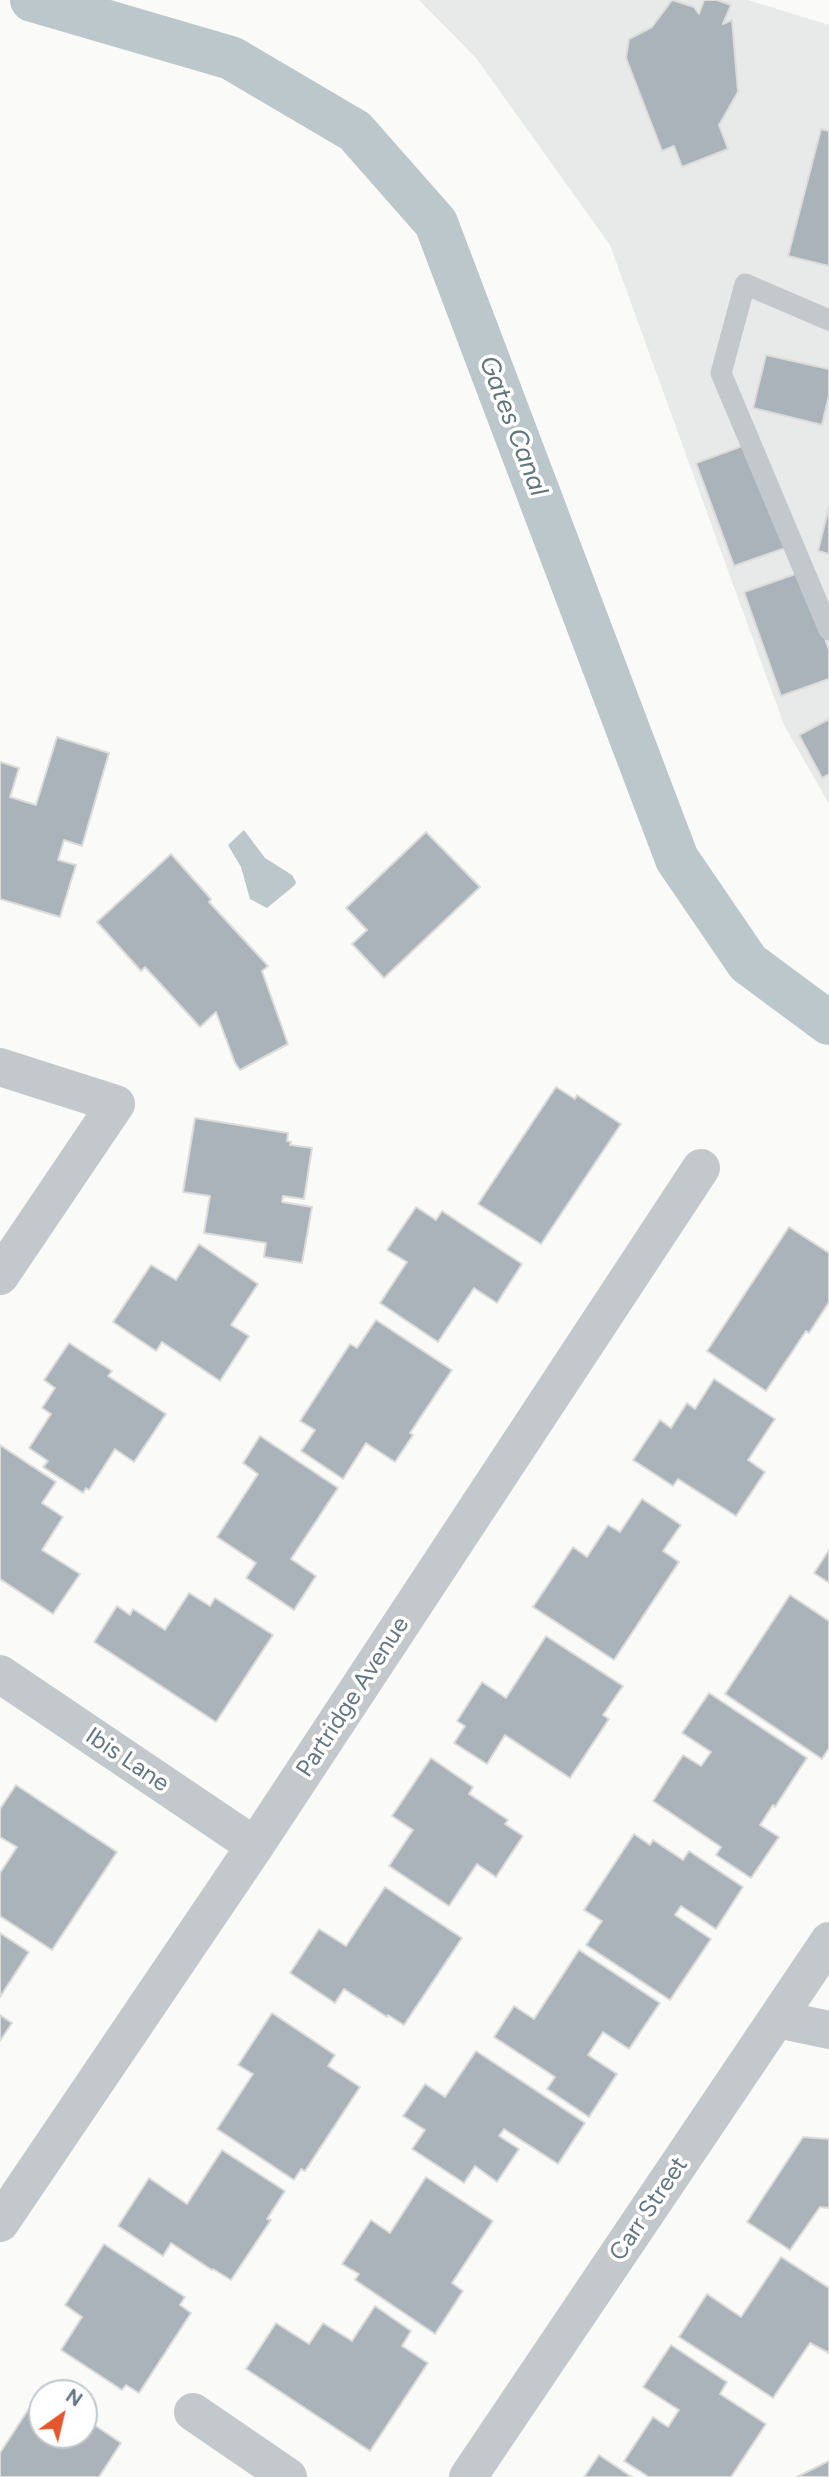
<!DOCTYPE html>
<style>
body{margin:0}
#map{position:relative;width:829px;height:2477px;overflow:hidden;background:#fafaf8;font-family:Figtree,sans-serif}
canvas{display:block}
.north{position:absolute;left:28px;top:2379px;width:70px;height:70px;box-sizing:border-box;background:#fff;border:2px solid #c1c8cd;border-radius:50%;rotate:34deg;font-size:19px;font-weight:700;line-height:28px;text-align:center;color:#657683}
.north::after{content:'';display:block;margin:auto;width:24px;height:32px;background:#e4572e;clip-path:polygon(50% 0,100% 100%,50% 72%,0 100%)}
</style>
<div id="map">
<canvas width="829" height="2477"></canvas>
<div class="north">N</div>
</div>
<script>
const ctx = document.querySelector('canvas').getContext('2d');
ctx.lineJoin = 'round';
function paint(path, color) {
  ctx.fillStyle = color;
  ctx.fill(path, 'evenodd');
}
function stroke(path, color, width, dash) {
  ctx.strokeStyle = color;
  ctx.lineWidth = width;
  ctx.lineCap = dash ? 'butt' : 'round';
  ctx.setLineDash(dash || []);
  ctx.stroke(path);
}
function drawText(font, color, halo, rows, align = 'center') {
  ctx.font = font + ' Figtree,sans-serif';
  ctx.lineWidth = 7;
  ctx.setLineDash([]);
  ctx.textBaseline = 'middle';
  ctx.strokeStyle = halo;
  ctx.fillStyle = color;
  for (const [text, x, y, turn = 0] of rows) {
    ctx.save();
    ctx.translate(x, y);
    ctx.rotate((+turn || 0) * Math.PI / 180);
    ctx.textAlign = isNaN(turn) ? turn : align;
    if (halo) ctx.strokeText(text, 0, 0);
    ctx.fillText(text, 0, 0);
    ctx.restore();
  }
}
paint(new Path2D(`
 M419,0H748L829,25V804L784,725L610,245L476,58Z`), '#e8e9e9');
paint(new Path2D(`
 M244,830L265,858L292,875L296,882L295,885L267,908L250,899L241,867L228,845Z`), '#bbc7cb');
stroke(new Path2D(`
 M32,0L231,58L355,131L436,223L677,859L748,963L829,1023`), '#bbc7cb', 44);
const building = new Path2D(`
 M672,0L694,7L699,14L704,0H717L731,5L723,24L732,20L738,92L719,125L728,149L682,167L674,146L662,151L626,58L629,39L652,27Z
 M821,129L829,131V266L788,256Z
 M766,355L829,369V395L822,425L753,408Z
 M753,442L791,546L734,566L696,463Z
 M829,507V554L818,551Z
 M801,572L829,650V679L781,696L744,592Z
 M829,719V774L822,778L799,735Z
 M57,737L109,753L82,846L64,840L58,860L76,865L60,917L0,899V762L19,768L10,797L36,805Z
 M426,832L480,887L384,978L352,944L367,930L346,908Z
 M171,854L211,899L209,902L268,966L262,971L288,1044L240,1070L235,1063L216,1012L200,1027L145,967L141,971L97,922Z
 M556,1087L575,1099L577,1095L621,1124L541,1244L478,1204Z
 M195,1118L288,1133L287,1141L291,1142L290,1145L312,1148L304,1199L283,1196L282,1202L312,1207L302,1263L264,1257L266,1243L204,1233L210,1196L183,1192Z
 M416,1207L436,1220L442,1211L522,1264L497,1303L474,1288L438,1342L380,1303L407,1262L387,1250Z
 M789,1227L829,1253V1302L809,1333L806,1331L766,1391L707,1351Z
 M199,1244L258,1284L231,1325L249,1336L220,1381L162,1342L156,1351L113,1322L151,1265L176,1280Z
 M376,1320L452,1370L410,1433L413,1435L395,1462L366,1443L343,1479L301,1451L315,1430L300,1421L350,1344L357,1348Z
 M69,1343L112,1371L108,1376L166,1414L134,1462L115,1449L89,1490L86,1488L83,1493L43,1467L48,1461L29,1448L51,1414L42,1408L55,1388L44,1380Z
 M714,1379L775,1419L748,1460L765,1472L736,1516L678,1479L673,1486L633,1460L660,1420L671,1428L687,1403L695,1409Z
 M260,1436L338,1488L291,1559L316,1576L294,1610L246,1578L256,1563L217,1537L258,1474L243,1463Z
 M0,1445L56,1482L42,1503L63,1517L42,1550L80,1574L53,1614L0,1579Z
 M642,1499L681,1525L663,1551L679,1562L614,1660L533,1607L573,1547L587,1557L608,1525L620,1532Z
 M829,1550V1583L814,1573Z
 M189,1593L210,1606L215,1598L273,1635L216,1722L94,1642L117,1606L130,1615L133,1609L165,1630Z
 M790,1595L829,1621V1748L822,1759L725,1694Z
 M546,1636L623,1686L603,1715L609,1719L570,1778L505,1735L487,1764L454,1743L465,1726L457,1721L482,1682L506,1698Z
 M709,1693L807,1758L775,1807L773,1805L760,1825L779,1837L751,1878L716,1855L721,1847L653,1801L683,1755L701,1766L711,1752L682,1733Z
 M431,1758L473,1787L469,1794L508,1820L505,1824L523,1836L496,1877L477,1864L449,1906L389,1866L413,1830L392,1816Z
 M16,1785L117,1852L52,1950L0,1916V1873L17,1847L0,1837V1809Z
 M634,1834L650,1845L653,1840L683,1860L689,1851L743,1887L716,1929L681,1906L675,1915L711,1939L670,2000L586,1945L602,1921L584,1910Z
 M385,1887L462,1938L404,2025L388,2015L387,2017L344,1989L335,2003L290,1973L319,1929L346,1946Z
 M0,1933L29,1952L0,1997Z
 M579,1950L660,2003L629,2049L603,2032L588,2055L617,2074L589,2117L547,2089L555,2077L494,2037L514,2006L534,2019Z
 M272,2013L335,2055L328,2066L360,2087L305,2171L301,2169L294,2180L217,2129L253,2074L238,2065Z
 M0,2015L12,2023L0,2041Z
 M476,2051L585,2123L558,2164L504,2129L499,2136L519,2149L497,2182L475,2166L464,2183L412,2149L425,2130L403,2116L425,2084L445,2097Z
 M803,2137L829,2139V2208L820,2207L790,2250L747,2222Z
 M222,2150L285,2191L267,2219L271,2220L231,2280L213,2269L212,2270L171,2243L163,2256L118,2226L149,2178L187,2204Z
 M426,2177L493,2221L452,2283L463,2291L435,2334L355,2280L359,2274L342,2264L371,2220L390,2233Z
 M104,2244L185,2297L180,2305L191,2313L139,2393L126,2385L122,2390L61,2350L82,2317L65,2305Z
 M781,2257L829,2288V2353L810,2343L773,2398L679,2337L707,2294L741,2317Z
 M375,2306L411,2331L402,2346L428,2363L370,2451L246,2369L276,2323L309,2344L323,2323L352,2341Z
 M671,2345L727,2382L720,2394L766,2424L731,2477H649L624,2461L653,2417L668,2427L679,2410L643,2387Z
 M41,2390L46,2393H42V2435H84V2418L121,2443L99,2477H0V2453Z
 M599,2455L632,2477H584Z
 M829,2461V2477H797Z`);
paint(building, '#aab3b9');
stroke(building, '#dcdcda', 2);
stroke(new Path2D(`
 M829,320L745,284L721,373L829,630`), '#c3c8cc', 21);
stroke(new Path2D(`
 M0,1067L116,1104L0,1276
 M0,1674L255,1846
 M777,2019L829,2030
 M0,2223L255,1846L701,1168
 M193,2412L288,2477
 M468,2477L829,1941`), '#c3c8cc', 38);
drawText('24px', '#657683', '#fff', [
 ["Partridge Avenue",353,1697,-57],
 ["Ibis Lane",127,1760,34],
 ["Carr Street",649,2209,-56]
]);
drawText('italic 26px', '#60757c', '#fff', [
 ["Gates Canal",513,426,69]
]);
</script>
